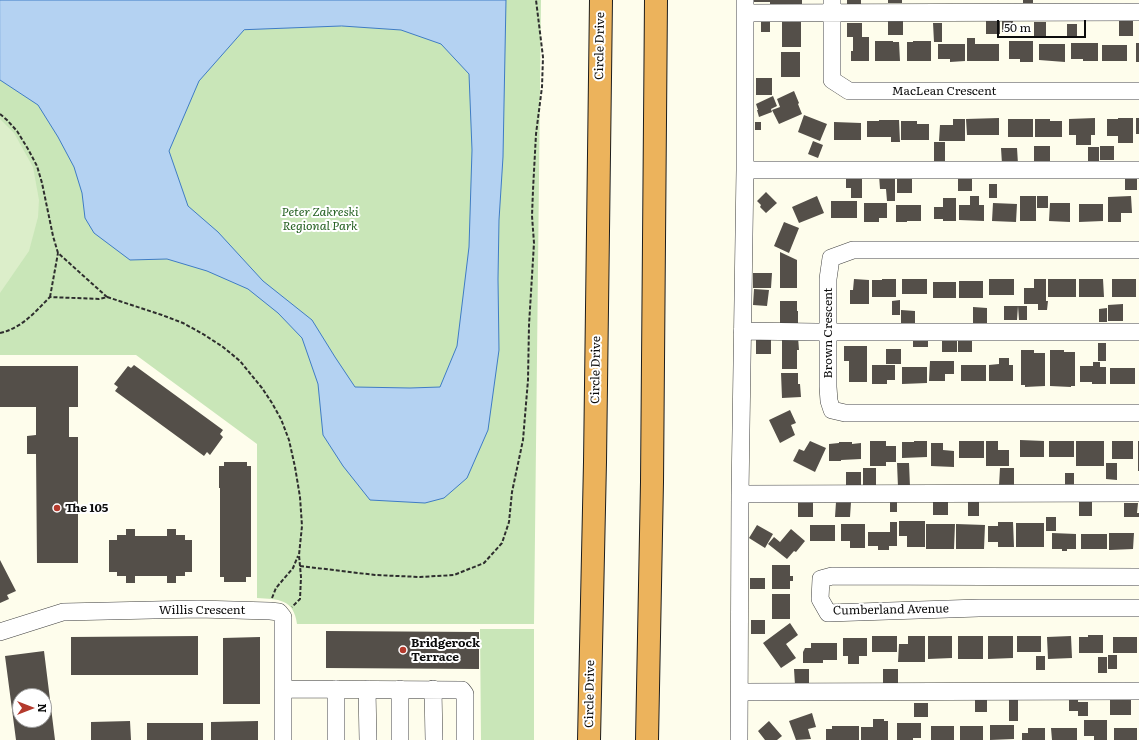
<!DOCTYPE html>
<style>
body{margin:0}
#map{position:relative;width:1139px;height:740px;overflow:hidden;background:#fefdec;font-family:Literata,serif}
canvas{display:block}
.north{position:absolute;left:12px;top:688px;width:40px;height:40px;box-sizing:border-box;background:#fff;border:1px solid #9e9e9e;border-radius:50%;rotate:90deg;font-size:11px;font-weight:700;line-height:16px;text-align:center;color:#0c0c0c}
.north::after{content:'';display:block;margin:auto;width:14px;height:18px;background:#b43a2d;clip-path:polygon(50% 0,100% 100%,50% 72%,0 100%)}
.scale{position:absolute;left:997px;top:20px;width:89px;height:18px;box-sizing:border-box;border:2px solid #0c0c0c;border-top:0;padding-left:5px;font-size:12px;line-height:14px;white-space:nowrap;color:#0c0c0c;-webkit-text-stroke:3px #fff;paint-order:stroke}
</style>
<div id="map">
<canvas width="1139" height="740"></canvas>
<div class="north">N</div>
<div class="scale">50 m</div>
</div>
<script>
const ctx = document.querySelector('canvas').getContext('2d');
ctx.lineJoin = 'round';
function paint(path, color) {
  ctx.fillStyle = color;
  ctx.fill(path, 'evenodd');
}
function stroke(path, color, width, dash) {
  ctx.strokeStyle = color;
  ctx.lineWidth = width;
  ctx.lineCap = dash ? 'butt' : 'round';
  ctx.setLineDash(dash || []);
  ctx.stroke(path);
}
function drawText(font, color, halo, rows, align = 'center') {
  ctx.font = font + ' Literata,serif';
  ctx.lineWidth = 4;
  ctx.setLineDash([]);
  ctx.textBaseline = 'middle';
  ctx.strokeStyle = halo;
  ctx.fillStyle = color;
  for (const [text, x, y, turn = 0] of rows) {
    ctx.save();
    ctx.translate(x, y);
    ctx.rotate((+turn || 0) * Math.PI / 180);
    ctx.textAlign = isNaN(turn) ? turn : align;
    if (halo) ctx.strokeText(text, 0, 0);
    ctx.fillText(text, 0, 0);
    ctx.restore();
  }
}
paint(new Path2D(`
 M0,0H541L534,624H297C294,599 278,599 257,598V444L136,355H0Z
 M480,629H534V740H481Z`), '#c9e6b8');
paint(new Path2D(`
 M0,119L14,133L33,167L39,200L38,217L29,251L0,293Z`), '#dceeca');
const water = new Path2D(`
 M0,0H506L503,157L499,220L498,279L499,350L488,430L467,478L444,498L425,503L370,500L343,466L323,435L318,384L302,338L278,313L248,289L207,271L167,259L130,260L94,233L85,218L82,193L74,167L58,137L38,105L0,80ZM342,26L401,30L441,44L469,74L472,150L469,247L457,346L440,387L410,388L355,387L335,357L312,320L263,281L218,232L188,206L169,151L199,81L244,30Z`);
paint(water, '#b4d2f2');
stroke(water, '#3f7cc5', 1);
paint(new Path2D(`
 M754,0H802V6H770V2H754Z
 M847,0H861V5H847Z
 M888,0H902V3H888Z
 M1023,0H1033V3H1023Z
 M761,17L770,18V32H761Z
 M888,18H903V35H888Z
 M1002,18H1013V32H1002Z
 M1119,18H1133V36H1119Z
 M986,20H1000V34H986Z
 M782,22H801V47H782Z
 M1034,22H1046V36H1034Z
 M847,23H862V37H869V61H851V51H853V37H847Z
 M933,23H942V42H934Z
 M1067,24H1077V38H1067Z
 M967,38H975V44H999V61H967Z
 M875,41H893V42H899L900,61H875Z
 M913,41H931V61H907V42H913Z
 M1009,41H1033V62H1020V59H1009Z
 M1071,43H1098V61H1083V59H1071Z
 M1136,43H1139V62H1136Z
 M938,44H965V61L950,62V59H938Z
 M1039,44H1065V62L1039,60Z
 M1102,45H1127V61H1102Z
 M781,52H800V77H781Z
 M756,78H772V95H756Z
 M794,91L799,103L798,104L802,114L779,124L772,110L780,107L777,99Z
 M773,96L777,106L771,109L772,112L759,117L757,110H758L756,104Z
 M804,115L827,124L820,141L798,132Z
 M999,118V135H967L966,119Z
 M1095,118V135H1091V145H1076V135H1069V119Z
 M1118,118H1133V143H1118V136H1107V119H1118Z
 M1136,118H1139V134H1136Z
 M953,119H965V141H939L940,125H953Z
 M1008,119H1033V137H1008Z
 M1035,119H1050V121H1062V137H1035Z
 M879,120H899L900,142H891V137H867V121H879Z
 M901,121H917V124H929V140H901Z
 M755,122H761V130H755Z
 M834,122L861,123V140H834Z
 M813,141L823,145L818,158L808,154Z
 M934,142H945V164L934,165Z
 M1034,146H1050V161L1034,162Z
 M1100,146H1114V160H1100Z
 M1088,147H1099V162H1088Z
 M1001,148H1017L1018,164H1002Z
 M879,175H895V201H887L886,189H880Z
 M846,176H862V198H851V188H846Z
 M912,176V193H897V177Z
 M1125,176H1137V190H1125Z
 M958,177H972V191H958Z
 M989,184H997V198H989Z
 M766,192L777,203L766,213L760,207L761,205L757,201Z
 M817,196L824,213L799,223L792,207Z
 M970,196H979V205H984V221L959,220V205H970Z
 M1020,196H1036V221H1020Z
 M1037,196H1048V208H1037Z
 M1131,196L1132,213H1121V222H1108V197Z
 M943,198H956V221H943V219H934V207H943Z
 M831,201H857V218H831Z
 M864,203H887V218H879V222H864Z
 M993,203L1017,204L1016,222L992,221Z
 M1050,203H1070V222L1049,221Z
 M1079,204H1103V221L1079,222Z
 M896,205H921V221H907V222H896Z
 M784,222L799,228L789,253L774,246Z
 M780,252L797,260V288H780Z
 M753,273H772L771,288H753Z
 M854,279L869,280V304H850V290H853Z
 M882,279H896V297H872V280H882Z
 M902,279H927V294H902Z
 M989,279H1014V295H989Z
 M1034,279H1046V301H1048L1047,310H1038V304H1024V288H1034Z
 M1048,279H1076V297H1048Z
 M1079,279H1103L1104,297H1079Z
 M1112,279H1136V297H1112Z
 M959,281H983V298H959Z
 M933,282H956V298H933Z
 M754,289L769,290L767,306L753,305Z
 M900,300V315H892V301Z
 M780,301H797V311H798V326H780Z
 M1123,304V321H1108V305Z
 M1004,306H1018L1017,320H1004Z
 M1018,306H1027V320H1019Z
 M973,307L987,308V326L973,325Z
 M1107,308V322H1099V309Z
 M901,310L915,311V325H901Z
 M928,336V347H913V337Z
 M957,336V352H942V337Z
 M798,337L799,350H797V369H782V338Z
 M972,338V352H958V339Z
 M756,340H771V354H756Z
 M1098,343H1106V361H1098Z
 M844,346H867V382H849V361H844Z
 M886,349H901V364H886Z
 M1021,350H1034V353H1045V386L1025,387V385H1021Z
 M1050,350H1064V352H1075V386H1071V387L1050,386Z
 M999,358H1009V365H1013V381H989V365L999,364Z
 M930,361H954V374H945V381H929Z
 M1093,362H1100V367H1106V384H1092V382H1080V366H1093Z
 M134,365L223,430L220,434L223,437L210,455L207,452L204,456L115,391L118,387L114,384L128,366L131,368Z
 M872,365H895V380H887V384H872Z
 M961,365H986V381H961Z
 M0,366H78V407H69V437H78V563H37L36,454H27V436L36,435V407H0Z
 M902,367H927V383L902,384Z
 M1110,368H1135V384H1110Z
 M781,373H798V384H800L801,397L782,398Z
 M790,410L796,423L791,425L795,435L780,443L769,420Z
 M1020,440L1044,441V457H1020Z
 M810,441L826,448L815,472L793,461L799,449L804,451Z
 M870,441H886V446H896V462H886V466H870Z
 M914,441H927V457L902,458V442H914Z
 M959,441H984V458H959Z
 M986,441H998V450H1009V466H986Z
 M1049,441H1074V457H1049Z
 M1076,441H1104V466H1076Z
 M1112,441H1133V459H1112Z
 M1138,441H1139V471H1138Z
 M839,442H852V444L861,443V459L841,460V461H829V444L839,443Z
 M931,443H943V450L954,451V467L931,466Z
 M224,462H247V466H251V577H246V582H224V577H220V488H219V466H224Z
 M897,463H909L910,487H898Z
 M1106,463H1117V480L1106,479Z
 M863,468H876V488H863Z
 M1000,468H1014V486H999Z
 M846,472H861V485H846Z
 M1065,473H1074V487H1065Z
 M798,501H813V517H798Z
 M890,501H897V512H890Z
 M933,501H948V515H933Z
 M1079,501H1092V516H1079Z
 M836,502H851L850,517H835Z
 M968,502H979V516H968Z
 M1124,503H1138L1137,513H1139V517H1124Z
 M1046,517H1056V531H1046Z
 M899,521H925V547H907V536H899Z
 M890,522H897V546H889V550H878V546H868V532H890Z
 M998,522H1013L1014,547H998V542H988V526H998Z
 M1016,523H1044V547H1016Z
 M841,524H865V548H850V541H841Z
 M926,524H955L954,549H926Z
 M956,524L985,525L984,549H956Z
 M757,525L773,534L765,548L749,538Z
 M810,525H835V541H810Z
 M126,529H135V536H167V529H176V535H185V540H192V572H185V576H176V583H167V576H135V583H126V576H117V572H109V540H117V535H126Z
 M791,529L805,541L796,552L794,551L787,559L768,544L774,537L780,542Z
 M1052,533L1076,534V549H1067V551H1062V549H1052Z
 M1109,533H1134L1133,549L1109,550Z
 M1081,534H1107V549H1081Z
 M0,560L16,591L7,595L9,599L0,603Z
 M772,565H790V576H793V581H790V589H772Z
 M750,578H765V589H750Z
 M772,594H790V619H772Z
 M751,620H765V634H751Z
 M790,623L798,635L786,644L796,658L781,668L763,643Z
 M326,631L479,632V669L326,668Z
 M1088,635H1103V653H1079V637H1088Z
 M198,636V675H71V637Z
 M872,636H897V652H872Z
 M908,636H925V662H898L899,644H908Z
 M928,636H952V658L928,659Z
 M958,636H983V659H958Z
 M988,636H1013V658L988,659Z
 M1017,636H1041V652H1017Z
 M1071,636L1072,658L1048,659L1047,637Z
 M260,637V704H223V638Z
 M1113,637H1137V653H1113Z
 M843,638H867V656H859V664H848V656H843Z
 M811,643H837V660H823V663H803V652L805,648H811Z
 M44,651L55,740H16L5,656ZM20,696H44V720H20Z
 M1108,655H1117V669H1108Z
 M1036,656H1045V670H1036Z
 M1098,657H1107V673H1098Z
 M794,669H809V685H795Z
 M883,669H898V685H883Z
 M1009,698H1018V721H1009Z
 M1069,698H1078V702H1088V716H1078V711H1069Z
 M975,699H987V712H975Z
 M1110,699H1131V715H1110Z
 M914,703H928V717H914Z
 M812,713L816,727L808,729L811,739L796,740L789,721Z
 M873,719H884V721H888V740H861V727H873Z
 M1084,720H1107V740H1094V736H1084Z
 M130,721L131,740H91V722Z
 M258,721V740H211V722Z
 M769,721L782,736L777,740H765L758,731Z
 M147,723H203V740H147Z
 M897,723H921V738H913V740H897Z
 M990,725H1014V739L990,740Z
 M832,726H859V740H826V729H832Z
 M931,726H954V740H931Z
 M960,726H983V740H960Z
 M1028,728H1045V740H1022V733H1028Z
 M1051,728H1077V740H1052Z
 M1114,728H1137V740H1114Z`), '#544f49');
const minor = new Path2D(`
 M832,0V80L849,91H1139
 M745,13L1139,12
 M745,170H1139
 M1139,250H853L831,258L828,279V387L829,401L832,410L845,413H1139
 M742,331L817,332H1139
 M740,494L1139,493
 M1139,577L832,576L821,579L820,599L828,613L979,608H1139
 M0,632L63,612L198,609L270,611L279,612L283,617V740
 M283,689L462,690L465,694V740
 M336,689V740
 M367,689L368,740
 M400,689V740
 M433,689L434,740
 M740,692L1139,691
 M739,740L740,494L745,170V0`);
const highway = new Path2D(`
 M589,740L595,462L601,0
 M647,740L652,482L656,0`);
stroke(minor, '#3f3f3f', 18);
stroke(highway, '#1d1d1d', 24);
stroke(new Path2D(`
 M0,114L7,120L17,131L28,149L37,166L42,183L53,236L58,253L107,297
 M50,297L58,253
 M0,333C22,328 35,312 50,297L99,299L107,297L162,315L183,323L203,334L223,347L240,361L262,388L272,403L281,419L289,440L295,467L300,497L302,526L299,555L301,577L300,599L292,607
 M300,566L375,575L420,577L454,575L484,563L502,543L509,522L512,492L523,440L528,380L529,325L534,243L532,216L533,190L536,134L542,87L543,57L536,0
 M272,598L276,588L293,568L298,556`), '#2e2e2e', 2, [4, 2]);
stroke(minor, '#fff', 17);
stroke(highway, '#ecb35c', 22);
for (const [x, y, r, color] of [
 [57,508,4,"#b43a2d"],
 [403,650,4,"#b43a2d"]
]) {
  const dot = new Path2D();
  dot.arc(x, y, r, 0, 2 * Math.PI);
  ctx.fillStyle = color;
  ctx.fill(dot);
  stroke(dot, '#fff', 1.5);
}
drawText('12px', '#0c0c0c', '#fff', [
 ["Circle Drive",600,46,-89],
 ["MacLean Crescent",944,91],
 ["Brown Crescent",828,333,-90],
 ["Circle Drive",596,370,-89],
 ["Willis Crescent",202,610],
 ["Cumberland Avenue",891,610,-1],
 ["Circle Drive",590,694,-89]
]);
drawText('italic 12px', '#246021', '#fff', [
 ["Peter Zakreski",320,212],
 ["Regional Park",320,226]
]);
drawText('bold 12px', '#0c0c0c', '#fff', [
 ["The 105",65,508],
 ["Bridgerock",411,643],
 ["Terrace",411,657]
], 'left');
</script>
